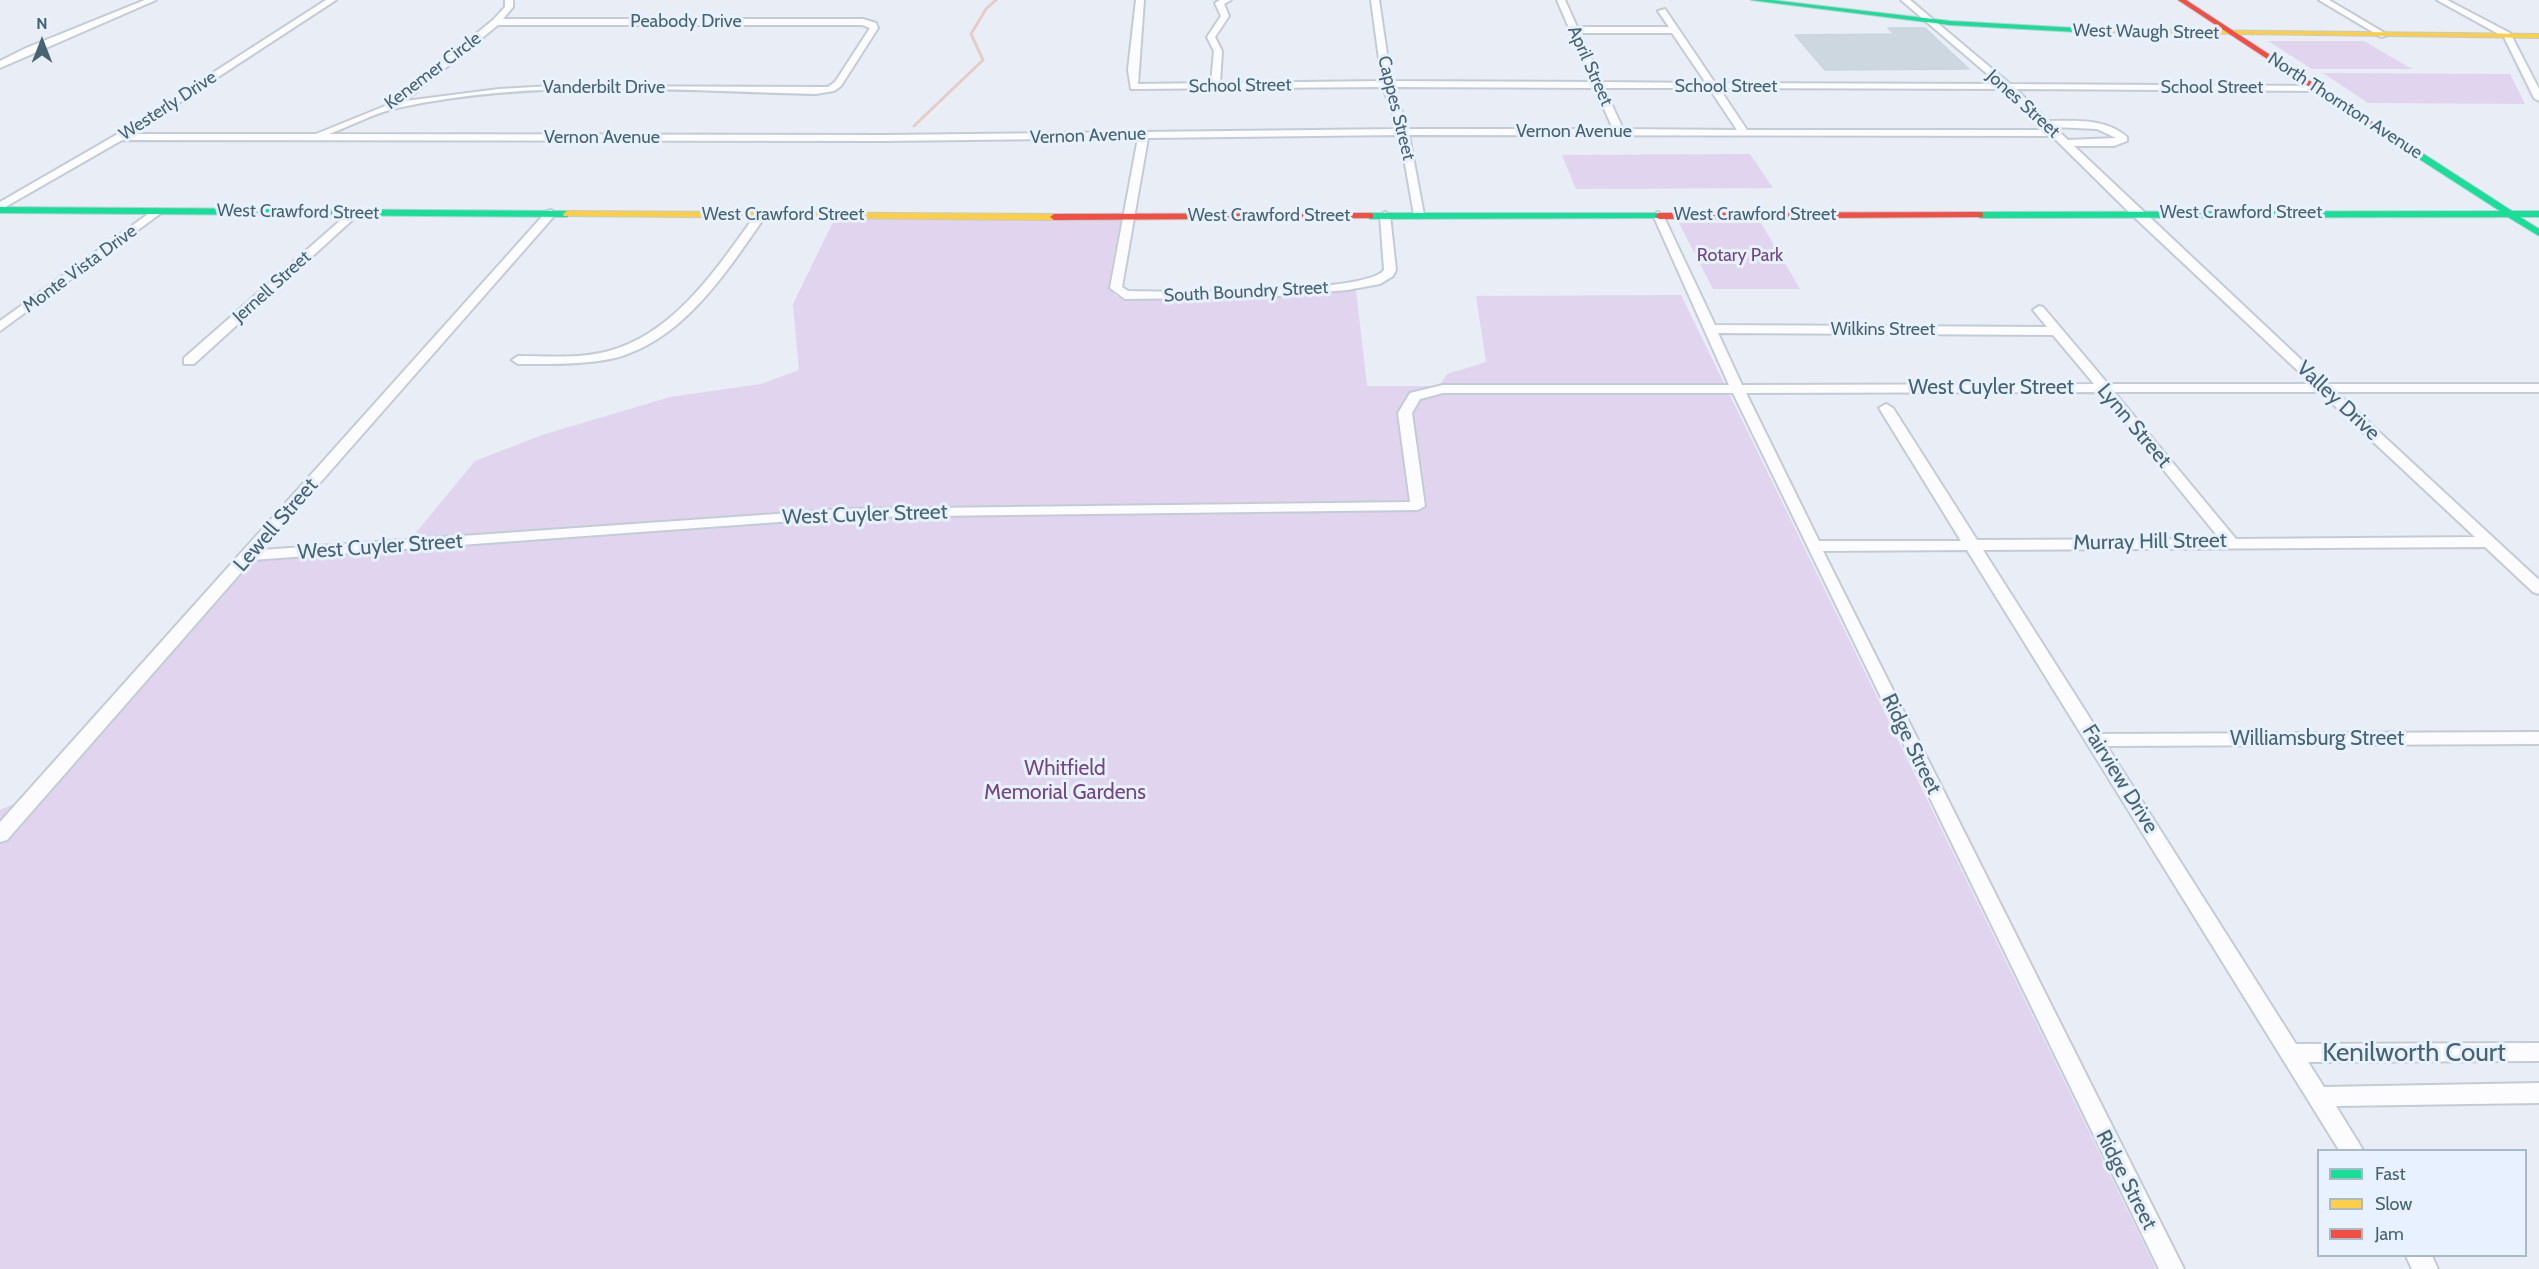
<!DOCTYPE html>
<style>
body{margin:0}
#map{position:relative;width:2539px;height:1269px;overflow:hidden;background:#e8edf6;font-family:Cabin,sans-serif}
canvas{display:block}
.legend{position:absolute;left:2317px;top:1149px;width:210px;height:108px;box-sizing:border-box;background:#e8f1ff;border:2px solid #a8b9c7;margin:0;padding:8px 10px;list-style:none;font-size:18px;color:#486473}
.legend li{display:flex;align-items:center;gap:12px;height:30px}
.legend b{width:30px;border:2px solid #a8b9c7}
.north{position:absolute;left:12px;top:12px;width:60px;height:60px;-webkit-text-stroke:4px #e8f1ff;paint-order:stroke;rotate:0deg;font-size:16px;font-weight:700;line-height:24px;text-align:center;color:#486473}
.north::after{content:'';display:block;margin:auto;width:21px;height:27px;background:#486473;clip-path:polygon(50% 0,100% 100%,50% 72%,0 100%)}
</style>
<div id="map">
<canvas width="2539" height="1269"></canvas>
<ul class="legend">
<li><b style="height:8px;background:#16e098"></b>Fast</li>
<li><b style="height:8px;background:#ffcf43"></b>Slow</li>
<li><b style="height:8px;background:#f24e42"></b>Jam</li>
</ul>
<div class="north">N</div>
</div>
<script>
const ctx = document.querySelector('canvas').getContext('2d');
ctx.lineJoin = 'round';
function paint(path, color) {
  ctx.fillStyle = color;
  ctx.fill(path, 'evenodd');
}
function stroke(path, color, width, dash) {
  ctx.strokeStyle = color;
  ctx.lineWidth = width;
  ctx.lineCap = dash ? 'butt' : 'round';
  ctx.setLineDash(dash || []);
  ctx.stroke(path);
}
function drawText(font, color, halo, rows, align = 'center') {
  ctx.font = font + ' Cabin,sans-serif';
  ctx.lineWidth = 6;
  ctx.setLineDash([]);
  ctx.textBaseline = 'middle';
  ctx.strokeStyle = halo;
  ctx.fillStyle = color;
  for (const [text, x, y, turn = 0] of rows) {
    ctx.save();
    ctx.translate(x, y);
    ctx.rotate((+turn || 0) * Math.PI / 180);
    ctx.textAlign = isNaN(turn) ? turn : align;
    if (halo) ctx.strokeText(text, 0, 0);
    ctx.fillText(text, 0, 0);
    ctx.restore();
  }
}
paint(new Path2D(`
 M2268,41H2364L2412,69H2312Z
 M2323,73L2510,74L2525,104L2368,103Z
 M1750,154L1773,188L1576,189L1562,155Z
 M835,218L1121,219L1109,283L1115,296L1132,299H1188L1356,290L1367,386H1439L1447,374L1486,362L1476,296L1681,295L2156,1269H0V810L16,803L240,552L410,540L475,461L542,435L670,397L761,384L799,370L793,304Z
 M1679,223H1761L1800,289H1713Z`), '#e0d4ef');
stroke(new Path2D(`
 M914,126L983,60L971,34L986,9L996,0`), '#e6ccc9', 3);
const building = new Path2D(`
 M1888,28H1925L1969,69L1825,70L1795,35L1894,34Z`);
paint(building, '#cdd7e0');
stroke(building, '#cad5df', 1.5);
const street = new Path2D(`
 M145,0H156L0,68V61L26,48Z
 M326,0H336L131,134H316L390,104L493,20L505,7V0H513V7L503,19H863L876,23L878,28L841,86L834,91L816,94C678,91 533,78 397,108C374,113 351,126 329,134L884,135L1398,129L1383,87L1131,89L1128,70L1136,0H1144L1138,84L1211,83L1214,51L1207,37L1221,16L1215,3L1220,0H1231L1224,4L1229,16L1215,37L1222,51L1220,83L1382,81L1371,0H1379L1391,81L1592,82L1557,0H1565L1577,27H1669L1658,11L1665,9L1715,83L1999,84L1901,0H1910L2010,84L2321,86L2323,88L2318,91L2016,89L2048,121C2075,121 2105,118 2127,137V141L2114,146H2074L2327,384H2539V392H2336L2539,580V594L2533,592L2485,547L1983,550L2100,734L2539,732V744L2107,746L2296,1044L2539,1043V1061L2308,1062L2324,1087L2539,1083V1103L2336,1106L2363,1150H2339L1967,550L1823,551L2184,1269H2159L1733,393H1443L1420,399L1412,413L1425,506L1418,510L848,517L252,560L7,840L0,842V822L547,211L551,210L556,213L555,215L261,550L848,509L1410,502L1398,413L1410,393L1443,385H1729L1653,215L1658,212L1663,215L1715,325L2047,327L2033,310L2039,306L2043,307L2108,384H2312L2132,215L2052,136L1409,135L1424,215L1419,218L1414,215L1400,135L1148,138L1122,287L1128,291C1166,292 1367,294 1384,270L1380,215L1385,212L1390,215L1396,270L1393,276L1380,284L1347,290L1265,297L1125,299L1110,288L1138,138L884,141L122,140L0,210V202L116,135ZM498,25H862L870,28L835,82L828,87L552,86L499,89L405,101ZM1580,33H1672L1706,83L1602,82ZM1393,87L1595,88L1613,129H1408ZM1604,88H1709L1737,130L1623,129ZM1719,88L2005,89L2046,130H1747ZM2054,127L2097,129L2116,138L2068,140ZM1718,333L2053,335L2094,384L1742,385ZM2100,392L2220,539L1977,540L1893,408L1886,404L1879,408L1961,541H1819L1746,393ZM2114,392H2320L2475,537L2236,539Z
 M2319,0H2329L2388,35L2381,37Z
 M2437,0H2447L2510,33L2539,89V101L2534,98L2504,37Z
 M155,209L164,211L0,331V321Z
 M351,211L360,213L194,364H184V358Z
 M761,212L766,215C728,270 684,340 615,358C583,365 550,364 518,364L512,360L518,356C547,356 581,359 609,351C677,332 718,266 757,213Z
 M2406,1256H2432L2438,1269H2412Z`);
const fast = new Path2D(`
 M1751,0H1771L1950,21L2095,29L2098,31L2095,33L1950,25Z
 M2410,149H2416L2512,211H2539V217H2520L2539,229V236L2508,217L1980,218L1976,215L1980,212L2500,211L2410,153Z
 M0,207L567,211L571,214L567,217L0,213Z
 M1659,213L1663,216L1662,218L1370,219L1366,216L1370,213Z`);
const slow = new Path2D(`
 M2095,29L2539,34V38L2093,32Z
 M567,211L1054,214L1058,217L1054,220L564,216L563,214Z`);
const jam = new Path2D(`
 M2178,0H2186L2417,151L2410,153Z
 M1980,212L1983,213V217L1659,219L1655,216L1659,213Z
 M1370,213L1373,214V218L1054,220L1050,217L1054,214Z`);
stroke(street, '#c3ccd5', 4);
stroke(fast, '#c1cad4', 2);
stroke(slow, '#c1cad4', 2);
stroke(jam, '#c1cad4', 2);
paint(street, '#fcfcfe');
paint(fast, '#16e098');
paint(slow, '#ffcf43');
paint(jam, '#f24e42');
drawText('18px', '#486473', '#e8f1ff', [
 ["Peabody Drive",686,22],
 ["West Waugh Street",2146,32,1],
 ["April Street",1590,66,66],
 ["Kenemer Circle",433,71,-37],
 ["School Street",1240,86,-1],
 ["School Street",1726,87],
 ["Vanderbilt Drive",604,88],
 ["School Street",2212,88],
 ["Jones Street",2023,104,42],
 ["Westerly Drive",168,106,-33],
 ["North Thornton Avenue",2345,106,33],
 ["Cappes Street",1396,108,76],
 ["Vernon Avenue",1574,132],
 ["Vernon Avenue",1088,136,-2],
 ["Vernon Avenue",602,138],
 ["West Crawford Street",298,212,1],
 ["West Crawford Street",2241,213],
 ["West Crawford Street",783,215],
 ["West Crawford Street",1755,215],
 ["West Crawford Street",1269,216],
 ["Monte Vista Drive",80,269,-36],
 ["Jernell Street",272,287,-42],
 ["South Boundry Street",1246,292,-3],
 ["Wilkins Street",1883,330]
]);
drawText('18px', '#734685', '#e8f1ff', [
 ["Rotary Park",1740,256]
]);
drawText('21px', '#486473', '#e8f1ff', [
 ["West Cuyler Street",1991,388],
 ["Valley Drive",2338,401,43],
 ["Lynn Street",2134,426,50],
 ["West Cuyler Street",865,515,-2],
 ["Lewell Street",276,525,-49],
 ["Murray Hill Street",2150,542,-1],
 ["West Cuyler Street",380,547,-4],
 ["Williamsburg Street",2317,739],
 ["Ridge Street",1911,744,64],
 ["Fairview Drive",2120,779,58],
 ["Ridge Street",2126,1180,63]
]);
drawText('21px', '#734685', '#e8f1ff', [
 ["Whitfield",1065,769],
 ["Memorial Gardens",1065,793]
]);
drawText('26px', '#486473', '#e8f1ff', [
 ["Kenilworth Court",2414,1053]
]);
</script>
